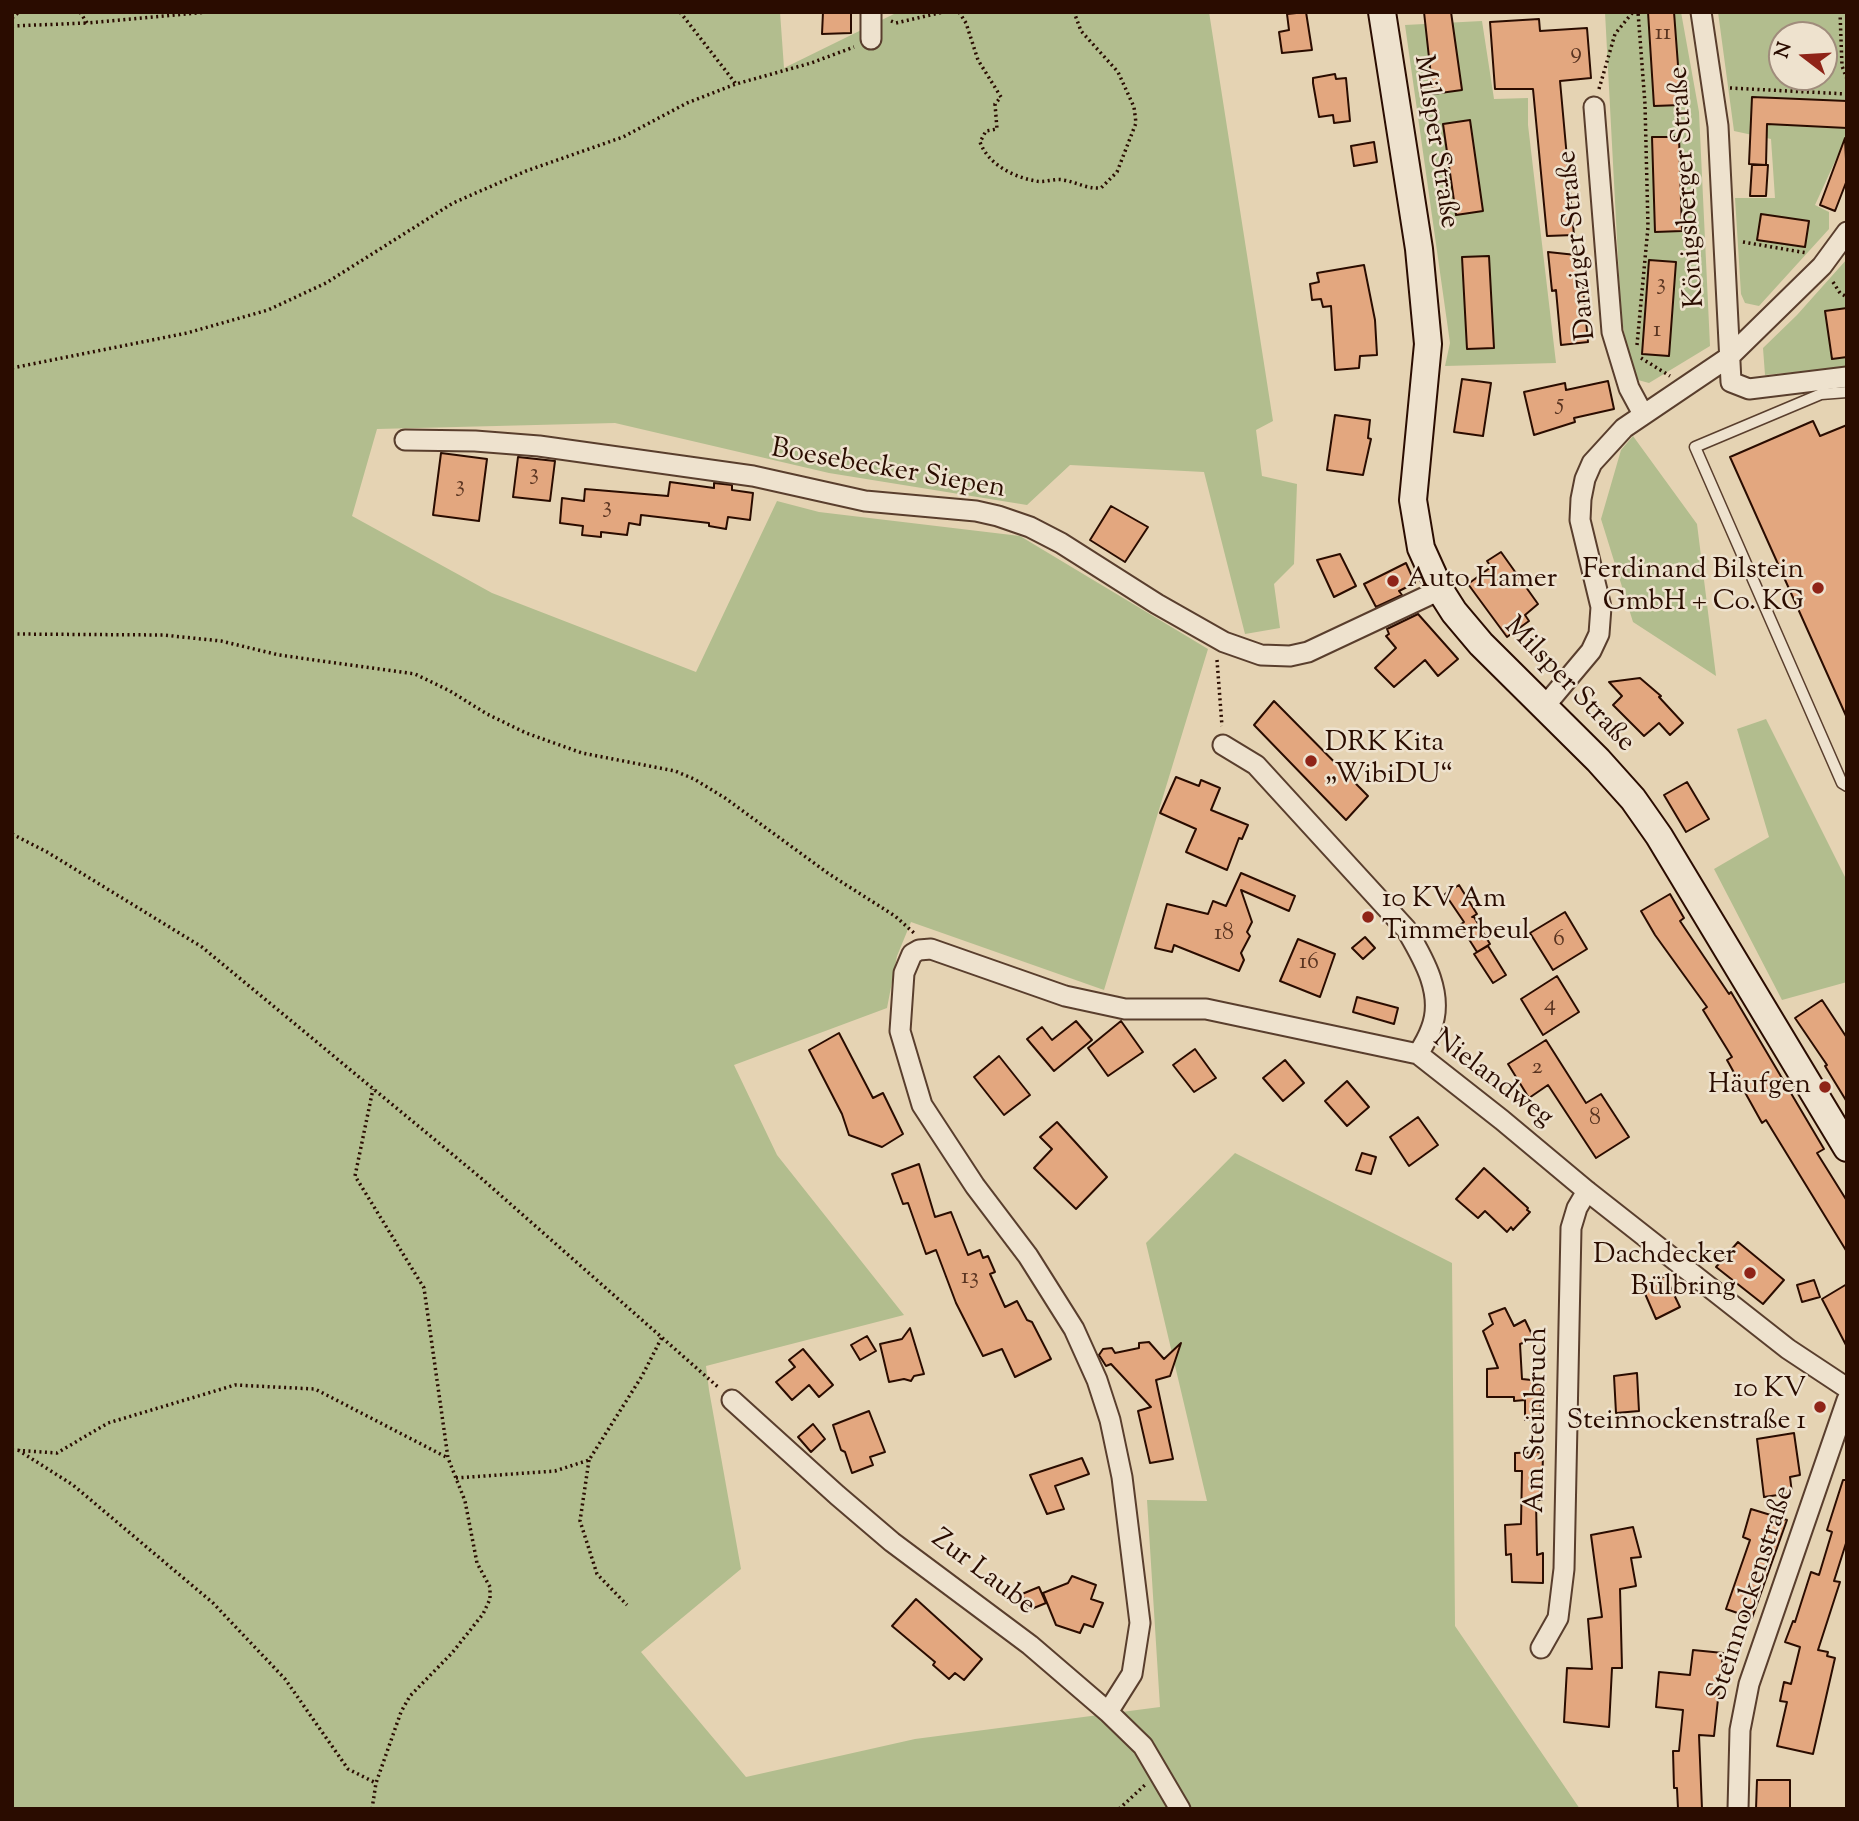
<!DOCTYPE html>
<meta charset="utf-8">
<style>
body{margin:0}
#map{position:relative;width:1859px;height:1821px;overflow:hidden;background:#e5d3b3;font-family:"Sorts Mill Goudy",serif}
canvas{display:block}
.frame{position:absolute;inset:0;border:14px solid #2a0c00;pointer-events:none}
.north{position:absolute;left:1768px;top:21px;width:70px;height:70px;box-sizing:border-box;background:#eee2ce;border:2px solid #a08c7c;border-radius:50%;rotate:287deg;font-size:19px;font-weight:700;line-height:28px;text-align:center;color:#2a0c00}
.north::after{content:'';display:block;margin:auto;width:24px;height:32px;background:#8f2418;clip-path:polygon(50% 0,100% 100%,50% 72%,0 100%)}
</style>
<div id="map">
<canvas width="1859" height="1821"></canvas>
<div class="frame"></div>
<div class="north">N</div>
</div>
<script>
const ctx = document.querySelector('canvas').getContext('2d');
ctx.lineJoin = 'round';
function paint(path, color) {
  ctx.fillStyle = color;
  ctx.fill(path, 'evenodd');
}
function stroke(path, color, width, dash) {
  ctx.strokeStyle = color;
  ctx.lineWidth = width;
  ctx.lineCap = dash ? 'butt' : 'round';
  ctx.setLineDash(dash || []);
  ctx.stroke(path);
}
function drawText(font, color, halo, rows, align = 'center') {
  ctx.font = font + ' "Sorts Mill Goudy",serif';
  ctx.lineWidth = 5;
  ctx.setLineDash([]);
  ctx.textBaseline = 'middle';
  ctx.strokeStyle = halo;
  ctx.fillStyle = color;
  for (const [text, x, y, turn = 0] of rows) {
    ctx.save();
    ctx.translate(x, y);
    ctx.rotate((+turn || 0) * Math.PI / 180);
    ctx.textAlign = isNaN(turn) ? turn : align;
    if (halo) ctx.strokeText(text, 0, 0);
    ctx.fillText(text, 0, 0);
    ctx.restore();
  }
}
paint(new Path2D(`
 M12,12H780L784,68L898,12H1209L1273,421L1256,430L1262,476L1297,484L1294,564L1274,584L1280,628L1245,634L1204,472L1070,465L1027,505L829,473L615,423L377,429L352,516L492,593L696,672L777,501L819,512L1020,536L1208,649L1104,990L911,922L897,956L887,1008L734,1065L777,1155L904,1315L706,1366L709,1390L741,1569L641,1652L746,1777L915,1739L1160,1707L1147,1500L1207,1501L1146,1243L1235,1153L1452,1263L1455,1626L1580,1809H12Z
 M1605,12H1681L1699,112L1710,346L1649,383L1638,380L1629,360L1621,315Z
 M1718,12H1847V146H1842L1815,205L1829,212V229L1759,306L1745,303L1741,294L1735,198H1775L1771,139L1734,131ZM1782,35H1824V77H1782Z
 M1482,21L1494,99L1528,98V125L1556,363L1445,366L1450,343L1405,25Z
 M1847,259V367L1765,375L1763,348L1797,315Z
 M1633,436L1697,524L1716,676L1633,622L1601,519L1621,450Z
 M1766,719L1847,881V982L1782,1000L1714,869L1769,837L1737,729Z`), '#b2bd8e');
const building = new Path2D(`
 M823,12H851V33L822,34Z
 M1306,12L1312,50L1282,53L1279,32L1289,30L1287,14Z
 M1424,12H1451L1462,90L1433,94Z
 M1648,12H1674L1681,105L1654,106Z
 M1539,19L1540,31L1587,28L1591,78L1560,81L1574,235L1547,236L1533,89H1495L1490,22Z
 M1335,74L1336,79L1346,78L1350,121L1334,123L1333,115L1319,117L1313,83V78Z
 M1752,97L1847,101V128L1767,124L1766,165L1749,164Z
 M1470,120L1483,211L1456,215L1443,124Z
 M1652,137H1679L1682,231L1655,232Z
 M1845,138L1847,180L1835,211L1820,205Z
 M1374,142L1377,162L1354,166L1351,146Z
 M1752,165H1768L1766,196H1750Z
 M1761,214L1809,221L1805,247L1757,240Z
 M1548,252L1576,255L1579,288H1583L1588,342L1561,345L1556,290L1552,291Z
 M1489,256L1494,348L1467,349L1462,257Z
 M1649,260L1676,262L1669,356L1642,354Z
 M1364,265L1375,320L1377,355L1360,356L1359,368L1335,370L1331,306L1323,307L1321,299L1312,300L1310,284L1319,282L1317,273Z
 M1847,308V357L1832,359L1825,311Z
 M1462,379L1491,383L1483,436L1454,432Z
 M1608,381L1614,409L1574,418L1575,422L1534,435L1524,392L1565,383L1566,390Z
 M1335,415L1370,420L1368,438L1371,439L1363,475L1327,470Z
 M1813,421L1820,436L1847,425V718L1730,457Z
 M441,453L487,459L479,521L433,515Z
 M518,457L555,461L550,501L513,497Z
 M670,482L714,488V483L732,485V490L753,493L750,520L728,517L726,529L709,526V523L641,515L640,525L629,523L627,535L601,532V537L582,535L583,526L560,523L562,498L584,501L585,489L668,496Z
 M1111,506L1148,527L1125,562L1090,540Z
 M1501,552L1538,604L1525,615L1529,621L1507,637L1468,584L1491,567L1487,561Z
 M1340,554L1356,586L1334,597L1317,560Z
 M1406,563L1415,583L1399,591L1402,595L1376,607L1364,584Z
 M1418,614L1458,659L1438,676L1425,660L1394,687L1375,668L1396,648L1386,636L1389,634L1387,629Z
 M1640,678L1661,696L1659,697L1683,723L1670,735L1659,723L1644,736L1613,705L1622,696L1609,682Z
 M1274,701L1368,796L1346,820L1254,725Z
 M1176,777L1199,786L1201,780L1220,788L1211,810L1248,825L1242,839L1239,838L1227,870L1186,852L1196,829L1160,813Z
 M1687,782L1709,819L1686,832L1664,795Z
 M1241,873L1295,896L1289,911L1241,890L1252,922L1247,932L1250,936L1241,953L1244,960L1239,971L1174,945L1172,952L1155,948L1167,904L1208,914L1213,901L1226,906Z
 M1459,885L1477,914L1472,917H1474L1490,944L1477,952L1460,925L1464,922L1445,894Z
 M1670,894L1684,918L1680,921L1729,994L1731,992L1824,1149L1817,1153L1847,1201V1252L1766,1120L1762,1123L1727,1060L1732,1057L1703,1010L1707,1007L1655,935L1641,911Z
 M1565,912L1587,949L1553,970L1530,933Z
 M1365,937L1375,948L1363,959L1352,948Z
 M1298,939L1335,954L1320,997L1280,981Z
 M1488,946L1506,975L1493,983L1474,954Z
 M1557,976L1579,1012L1543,1035L1521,999Z
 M1357,997L1398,1008L1394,1024L1353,1012Z
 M1822,1000L1847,1038V1102L1825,1066L1827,1065L1795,1018Z
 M1076,1021L1092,1040L1054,1071L1027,1039L1042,1027L1052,1040Z
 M1121,1021L1143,1052L1108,1076L1088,1048Z
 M839,1033L873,1098L883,1093L903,1134L882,1147L849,1135L842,1114L809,1050Z
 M1546,1040L1586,1103L1601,1094L1629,1137L1596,1158L1548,1085L1529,1098L1508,1064Z
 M1195,1049L1216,1078L1194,1092L1173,1065Z
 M999,1056L1030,1095L1004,1115L974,1077Z
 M1285,1060L1304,1083L1283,1101L1263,1078Z
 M1347,1081L1369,1107L1347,1126L1325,1101Z
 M1418,1117L1438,1145L1409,1166L1390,1137Z
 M1057,1122L1107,1177L1076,1209L1034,1168L1052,1149L1040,1137Z
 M1362,1153L1376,1157L1371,1174L1356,1170Z
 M919,1164L935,1217L951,1212L968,1255L980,1250L983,1258L988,1256L995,1272L990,1274L1005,1307L1017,1301L1027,1320L1032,1322L1051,1359L1015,1377L1002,1349L983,1356L956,1303L936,1250L926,1254L908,1203L903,1204L892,1174Z
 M1484,1168L1528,1208L1527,1210L1530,1212L1513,1230L1511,1227L1507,1232L1485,1211L1478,1218L1456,1199Z
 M1738,1242L1784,1280L1763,1304L1716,1267Z
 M1665,1276L1680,1307L1656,1319L1643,1289Z
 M1814,1280L1820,1297L1802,1302L1797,1285Z
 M1847,1284V1347L1822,1299Z
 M1505,1308L1514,1326L1525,1320L1534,1339L1520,1344L1522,1379L1541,1381L1540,1420H1525V1400L1514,1401V1397H1487V1369L1498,1368L1483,1331L1493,1324L1489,1314Z
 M910,1328L924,1374L914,1376L911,1381L904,1379L889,1382L880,1344L902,1339Z
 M867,1336L876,1351L860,1360L851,1345Z
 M1149,1342L1164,1359L1181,1343L1170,1376L1156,1380L1173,1459L1150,1463L1138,1411L1151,1407L1111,1364L1106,1366L1099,1355L1103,1349L1112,1348L1115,1353L1139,1348V1343Z
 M803,1349L833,1385L819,1397L809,1385L792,1400L776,1382L795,1367L789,1360Z
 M1637,1373L1639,1411L1616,1413L1614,1376Z
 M869,1411L885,1452L870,1457L873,1465L852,1473L845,1452L841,1450L833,1425Z
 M813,1424L825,1439L811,1452L798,1437Z
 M1794,1433L1800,1475L1790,1477L1792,1493L1764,1497L1757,1439Z
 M1543,1452L1542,1500H1536L1537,1555L1543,1553V1583L1512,1582L1511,1554L1506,1555L1505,1525L1521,1524L1522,1471H1515V1453Z
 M1082,1458L1089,1474L1055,1486L1064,1509L1047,1514L1030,1475Z
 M1843,1480H1847V1540L1834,1581L1840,1582L1818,1650L1828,1652L1827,1656L1835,1658L1813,1754L1777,1746L1787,1702L1780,1701L1784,1682L1791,1684L1800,1647L1785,1642L1793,1621L1795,1622L1811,1572L1819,1575L1832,1532L1827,1530Z
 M1751,1509L1787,1520L1752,1618L1726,1609L1750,1540L1743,1537Z
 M1633,1527L1641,1557L1631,1558L1636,1586L1620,1589L1622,1668H1612L1609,1727L1564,1722L1567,1668L1592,1669L1588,1619L1602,1617L1591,1535Z
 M1072,1576L1096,1585L1091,1599L1103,1603L1093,1627L1084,1624L1080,1633L1056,1625L1043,1593L1068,1583Z
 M1039,1587L1046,1603L1029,1610L1022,1594Z
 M916,1599L982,1659L964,1680L955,1673L949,1679L933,1665L935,1662L892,1626Z
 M1693,1650L1723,1653L1714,1736L1699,1735L1702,1809H1678L1677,1788H1674L1673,1751H1679L1683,1710L1656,1707L1659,1672L1690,1675Z
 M1757,1780H1790V1809H1756Z`);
paint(building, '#e3a77f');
stroke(building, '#2a0c00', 2);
const lane = new Path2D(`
 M1847,392L1821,394L1695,447L1842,783L1847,786`);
const street = new Path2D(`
 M871,12V39
 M1701,12L1718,126L1731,382L1749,389L1847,377
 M1594,107L1612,332L1629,388L1643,414
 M405,440L475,441L539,446L753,476L865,501L976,511L998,516L1030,527L1061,543L1157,604L1224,642L1261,655L1290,656L1308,652L1440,590
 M1544,707L1591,651L1599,634L1601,607L1580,520L1581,499L1585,479L1592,463L1624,428L1729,357L1822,266L1847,232
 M1223,745L1256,765L1406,929C1423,958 1445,994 1431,1029C1428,1038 1423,1046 1418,1054
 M732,1400L837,1495L892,1542L1030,1645L1108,1712L1143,1746L1180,1809
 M1541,1648L1558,1618L1564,1569L1571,1228L1577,1208L1587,1191
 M1108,1712L1132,1674L1140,1623L1122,1477L1110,1420L1097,1380L1074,1329L1028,1256L975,1186L922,1105L900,1031L904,973L912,954L919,950L931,949L1065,996L1125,1009H1206L1418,1054L1502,1120L1587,1191L1788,1349L1847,1388
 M1738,1809L1740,1730L1749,1684L1847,1400`);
const secondary = new Path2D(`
 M1382,12L1419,249L1428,344L1413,500L1421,548L1440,590L1454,612L1481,644L1598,760L1633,799L1659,836L1847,1148`);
stroke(lane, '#593e2d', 13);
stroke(street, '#593e2d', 23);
stroke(secondary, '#2a0c00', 30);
stroke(new Path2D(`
 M80,12L87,23L209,12
 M680,12L736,84
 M959,12L966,23L978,60L1001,97L995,104L997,129L986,131L980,142C988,164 1013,177 1036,181C1045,183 1055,178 1063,180C1077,182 1086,189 1101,188L1117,172L1136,123L1134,107L1118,72L1081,31L1074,12
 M1840,12L1842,66L1847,79
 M12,18L19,12
 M891,21L896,23L943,12
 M12,26L87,23
 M1730,88L1847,94
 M1599,89L1615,34L1633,12
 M1743,242L1807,253
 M1833,282L1840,293L1847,297
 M1637,345L1648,227L1645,104L1638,12
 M1641,358L1670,376
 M12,368L187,333L268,310L326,283L453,203L526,171L623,137L687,103L736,84L811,63L854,47
 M12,634L163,635L221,641L279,655L415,674L450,691L487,714L526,733L582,753L675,771L694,779L725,798L829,874L895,916L914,933
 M1217,660L1222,726
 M12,834L47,852L202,947L481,1178L718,1387
 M12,1450L57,1453L108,1423L235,1385L315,1389L448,1458
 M18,1450L73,1485L213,1603L285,1679L348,1769L376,1783
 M589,1460L580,1521L597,1574L627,1605
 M456,1478L555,1471L589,1460L642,1376L662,1337
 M372,1809L376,1783L401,1712L410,1696L452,1653L483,1614L490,1599V1587L477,1563L465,1501L448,1458L424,1288L355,1176L373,1089
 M1119,1809L1146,1784`), '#2a0c00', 3.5, [2, 3.5]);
stroke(lane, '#eee2ce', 10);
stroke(street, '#eee2ce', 19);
stroke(secondary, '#eee2ce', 26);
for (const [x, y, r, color] of [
 [1393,581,7,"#8f2418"],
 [1818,588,7,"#8f2418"],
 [1311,761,7,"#8f2418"],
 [1368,917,7,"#8f2418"],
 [1825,1087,7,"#8f2418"],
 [1750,1273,7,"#8f2418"],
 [1820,1407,7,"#8f2418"]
]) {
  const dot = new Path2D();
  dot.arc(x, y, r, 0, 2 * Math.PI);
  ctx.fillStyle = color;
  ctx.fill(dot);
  stroke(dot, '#eee2ce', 2.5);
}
drawText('24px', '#583320', null, [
 ["11",1663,35],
 ["9",1576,54],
 ["3",1661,285],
 ["1",1657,332],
 ["5",1560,405],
 ["3",534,475],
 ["3",460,487],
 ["3",607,508],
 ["18",1224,935],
 ["6",1559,941],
 ["16",1309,964],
 ["4",1550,1006],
 ["2",1537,1069],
 ["8",1595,1120],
 ["13",970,1279]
]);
drawText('28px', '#2a0c00', '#eee2ce', [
 ["Milsper Straße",1434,142,81],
 ["Königsberger Straße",1689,187,-94],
 ["Danziger Straße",1579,245,-96],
 ["Boesebecker Siepen",888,471,10],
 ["Milsper Straße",1568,686,46],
 ["Nielandweg",1492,1080,37],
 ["Am Steinbruch",1539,1420,-89],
 ["Zur Laube",982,1574,37],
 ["Steinnockenstraße",1753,1594,-72]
]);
drawText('28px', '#2a0c00', '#eee2ce', [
 ["Ferdinand Bilstein",1804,572],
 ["GmbH + Co. KG",1804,604],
 ["Auto Hamer",1407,581,"left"],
 ["DRK Kita",1325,745,"left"],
 ["„WibiDU“",1325,777,"left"],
 ["10 KV Am",1382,901,"left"],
 ["Timmerbeul",1382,933,"left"],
 ["Häufgen",1811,1087],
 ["Dachdecker",1736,1257],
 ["Bülbring",1736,1289],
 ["10 KV",1806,1391],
 ["Steinnockenstraße 1",1806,1423]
], 'right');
</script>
